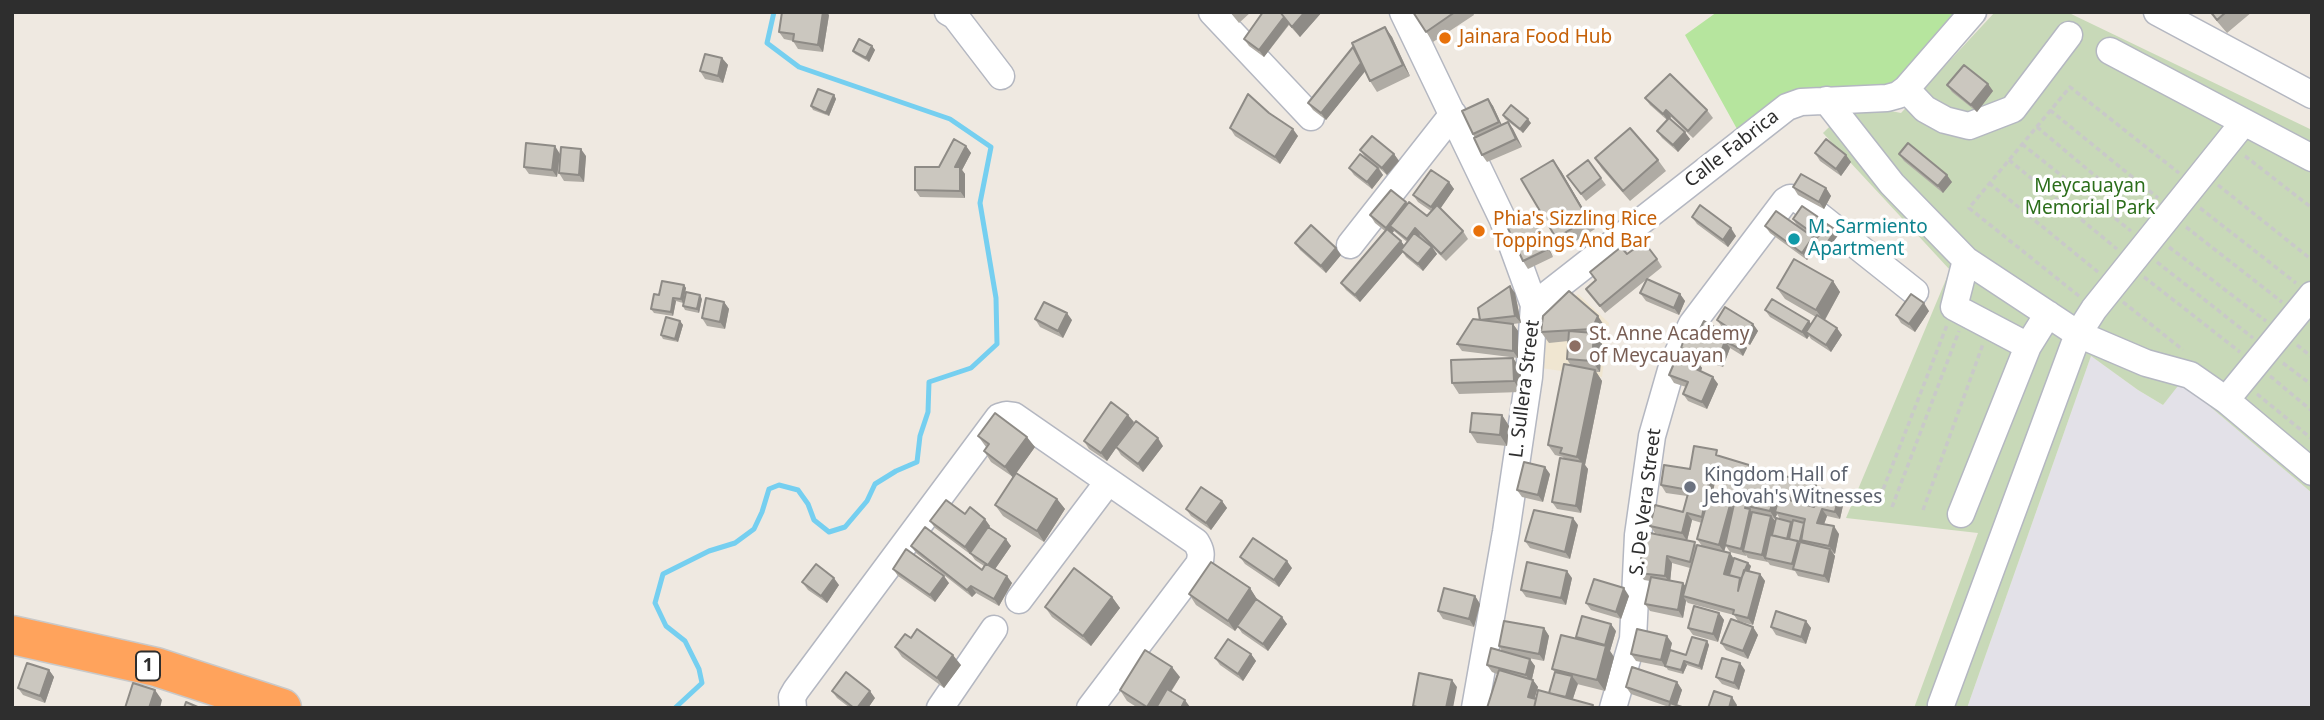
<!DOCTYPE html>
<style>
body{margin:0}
#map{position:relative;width:2324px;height:720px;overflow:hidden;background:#efe9e1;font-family:"Noto Sans",sans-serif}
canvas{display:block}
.frame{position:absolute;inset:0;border:14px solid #2e2e2e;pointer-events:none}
</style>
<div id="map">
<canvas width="2324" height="720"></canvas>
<div class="frame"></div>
</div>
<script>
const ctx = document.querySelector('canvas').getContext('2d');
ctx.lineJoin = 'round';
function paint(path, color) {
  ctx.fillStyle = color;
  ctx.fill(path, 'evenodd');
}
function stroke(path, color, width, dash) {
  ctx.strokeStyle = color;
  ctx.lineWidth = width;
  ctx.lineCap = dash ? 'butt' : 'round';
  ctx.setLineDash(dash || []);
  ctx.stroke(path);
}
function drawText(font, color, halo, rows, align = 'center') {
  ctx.font = font + ' "Noto Sans",sans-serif';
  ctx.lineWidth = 7;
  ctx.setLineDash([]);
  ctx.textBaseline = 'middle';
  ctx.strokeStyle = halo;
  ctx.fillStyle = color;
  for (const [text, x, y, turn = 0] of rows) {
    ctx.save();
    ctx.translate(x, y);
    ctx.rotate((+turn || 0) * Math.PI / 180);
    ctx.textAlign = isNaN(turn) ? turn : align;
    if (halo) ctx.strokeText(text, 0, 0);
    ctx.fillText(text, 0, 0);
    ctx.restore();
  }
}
paint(new Path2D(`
 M2091,356L2138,390L2163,405L2180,381L2312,493V708H1967Z`), '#e3e1e8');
paint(new Path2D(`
 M1578,294L1609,323L1602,377L1541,368L1548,324Z`), '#f0e6d1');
paint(new Path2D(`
 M1717,12H1957L1890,89L1791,92L1737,129L1685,35Z`), '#b6e59e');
paint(new Path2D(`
 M1995,12H2067L2312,130V493L2181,382L2163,405L2138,390L2091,356L1967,708H1914L1978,533L1846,518L1950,270L1823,133C1856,101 1857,105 1901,113Z`), '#c8d9b8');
stroke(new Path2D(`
 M675,708L702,683L699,669L685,641L666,626L655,603L663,574L709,551L735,543L754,529L762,512L769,489L779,485L798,490L808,504L814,520L829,532L845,527L867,501L875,484L896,471L917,462L920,436L928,412L929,382L971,368L997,344L996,298L980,203L991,147L950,119L799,67L767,43L774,12`), '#75cff0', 5);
const minor = new Path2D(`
 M948,12L955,16L1001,76
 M1212,12L1311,117
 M1403,12L1503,220L1534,305L1529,377L1506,532L1475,708
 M2157,12L2312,95
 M2110,51L2312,158
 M1906,89L1925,109L1945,120L1969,126L2013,109L2069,35
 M1826,100L1892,184L1966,260L2078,334L2146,363L2190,375L2226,400L2312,472
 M1350,245L1453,114
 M1966,260L1954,307L2028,346
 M1534,305L1787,107L1801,102L1887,98L1898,95L1906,89L1973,12
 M2226,400L2312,295
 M1961,514L2028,346L2048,314
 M1019,600L1108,482
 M1941,705L2078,334L2094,309L2244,122
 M793,708L792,697L796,690L999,417L1006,415L1014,416L1196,542C1201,550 1202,555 1199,564L1090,708
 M940,708L994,629
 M1613,708L1633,639L1638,535L1652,436L1673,363L1692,324L1785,201L1790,198L1798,199L1915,292`);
const highway = new Path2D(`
 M12,635L156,667L282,708`);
stroke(minor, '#b4b7c1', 29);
stroke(highway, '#c9c9c9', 41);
stroke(new Path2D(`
 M2050,110L2158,198
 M2037,127L2143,216
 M2022,144L2131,231
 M2245,156L2312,208
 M2009,160L2117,249
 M1989,183L2098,272
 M2218,185L2312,260
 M2200,208L2296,283
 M2186,227L2282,302
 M2169,247L2266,321
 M2157,262L2253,338
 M2144,277L2240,352
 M2079,296L1969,208L2070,87L2179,173
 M2123,302L2183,350
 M2297,345L2312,357
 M2283,363L2312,385
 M2270,376L2312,411
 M2257,394L2312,439
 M1877,505L1947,325
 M1892,507L1959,331
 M1923,510L1983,344`), '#c9c9c9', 3.5, [5, 3.5]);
stroke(minor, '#fff', 26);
stroke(highway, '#ffa35c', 38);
paint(new Path2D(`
 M1230,12H1251L1239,23Z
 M1263,12H1322L1300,37L1289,25L1264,57L1249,46L1244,39Z
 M1413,12H1473L1474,15L1433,42Z
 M2209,12H2252L2227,33Z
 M829,15L823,52L798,49L793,41L784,39L779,32Z
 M1385,27L1392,37L1410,76L1377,92L1370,81L1365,71L1326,120L1313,110L1308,103Z
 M872,46L875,50L869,62L855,54L853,51Z
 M722,58L728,65L723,83L705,79L700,71Z
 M1988,84L1993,91L1977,112L1952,92L1947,85Z
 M834,95L836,99L829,116L813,110L811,106Z
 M1645,98L1707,110L1713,118L1693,138L1671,117L1670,118L1690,139L1678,152L1662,138L1657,131L1667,120L1650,105Z
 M1488,99L1493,106L1502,125L1508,122L1513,129L1522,147L1487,162L1482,155L1473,134Z
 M1269,113L1298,136L1280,164L1235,136L1230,128Z
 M1503,115L1531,123L1523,133L1505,119Z
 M966,146L971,153L962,170L965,174V198L920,197L915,190L939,167Z
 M1360,150L1394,154L1399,161L1387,175L1379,168L1383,175L1372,189L1354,175L1349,168L1365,157Z
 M1815,153L1846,155L1851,162L1841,176L1820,161Z
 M560,154L557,177L529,174L524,167Z
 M1899,154L1952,182L1943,193L1904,161Z
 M586,156L584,182L564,181L559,173Z
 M1595,158L1658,160L1666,171L1630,201L1602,169Z
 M1588,160L1606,185L1586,201L1567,176Z
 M1561,171L1595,229L1563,249L1556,238Z
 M1449,182L1454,189L1440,208L1463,231L1468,239L1446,261L1433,248L1437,254L1423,271L1406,257L1403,252L1360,302L1346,290L1341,283L1385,231L1375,223L1370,215L1406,202L1407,204L1427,216L1431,211L1418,202L1413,195ZM1394,231L1407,242L1404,245L1392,233Z
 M1793,187L1826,188L1831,196L1824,209L1798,195Z
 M1692,217L1736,236L1728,247L1697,224Z
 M1793,219H1821L1826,226L1839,234L1821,258L1813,252L1807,260L1770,233L1765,226L1813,237L1815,241L1816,239L1798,227Z
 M1535,220L1553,257L1528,269L1523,261Z
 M1295,243L1336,248L1341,255L1326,273L1300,250Z
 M1627,254L1657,259L1662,267L1605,313L1586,289L1595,280L1590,272Z
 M1833,281L1840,292L1825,320L1842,335L1831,352L1811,339L1809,336L1807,339L1770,317L1765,310L1809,321L1811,324L1816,317L1785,299L1777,288Z
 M684,285L686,288L683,303L676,301L673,316L654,313L651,309L659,295Z
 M1510,286L1515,293L1521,323L1513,324L1518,331V358L1462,351L1457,344L1481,320Z
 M1640,293L1680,294L1685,301L1679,315L1646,301Z
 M702,299L699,313L685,310L683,306Z
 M724,302L729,309L725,329L707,326L702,318Z
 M1929,311L1915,332L1901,323L1896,315Z
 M1035,319L1072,320L1063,338L1040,327Z
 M1717,320L1753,324L1758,331L1750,345L1722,327Z
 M680,321L683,325L678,342L663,339L661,335Z
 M1605,327L1599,340L1602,344L1600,372H1596L1602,381L1585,465L1588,469L1581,513L1557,509L1552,502L1564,459L1563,457L1555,455L1548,445L1571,366L1567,359L1568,341L1549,343L1541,332Z
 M1699,331L1742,341L1747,348L1743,356L1730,348L1723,367L1686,355L1681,348L1701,333Z
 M1697,361L1702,368L1701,371L1718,384L1707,409L1688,401L1683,394L1686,387L1674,383L1669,375Z
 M1521,369V392L1459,394L1452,383Z
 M1502,415L1509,426L1507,446L1477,443L1470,432Z
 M1134,422L1107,461L1089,449L1084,441Z
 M978,436L1035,447L1016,473L1057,499L1065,509L1044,542L1003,516L995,505L1013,477L991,462L984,451L986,447Z
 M1163,446L1143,472L1121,455L1116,447Z
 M1721,456L1752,468L1816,484L1819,488L1839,494L1844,501L1840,519L1827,516L1824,524L1839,534L1835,554L1833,553L1835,556L1829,583L1798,576L1795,571L1770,565L1768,562L1748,558L1746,555V556L1730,552L1726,546L1724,552L1702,546L1697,539L1702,523L1692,520L1687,541L1697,545L1730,553L1734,559L1748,563L1751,566L1749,571L1760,574L1765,581L1753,625L1738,621L1734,615L1688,603L1686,601L1683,618L1650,611L1645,604L1650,581L1644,580L1639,573L1684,540L1655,533L1650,526L1683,512L1687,496L1666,493L1661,485L1690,469ZM1715,481L1724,483L1719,500L1721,502L1712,500ZM1777,514L1780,519L1775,522L1773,518L1775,519ZM1672,563L1690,568L1685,586L1670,581Z
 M1550,474L1543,502L1522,497L1517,490Z
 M1222,501L1227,508L1211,530L1191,516L1186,509Z
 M965,514L990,526L989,528L1011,546L995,569L1012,583L999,606L976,593L972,597L916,553L911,546L982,570L984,566L975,560L970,553L971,551L970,554L935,528L930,521Z
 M1578,525L1570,559L1530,548L1525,541Z
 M1240,557L1292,568L1279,587L1245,564Z
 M893,569L949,583L935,602L898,576Z
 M1572,578L1566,605L1526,597L1521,590Z
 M802,582L839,585L827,603L808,590Z
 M1250,588L1257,600L1287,624L1268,651L1242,633L1238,627L1235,631L1196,605L1189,594Z
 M1475,596L1480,604L1474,627L1443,619L1438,611Z
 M1629,596L1621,619L1591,610L1586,603Z
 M1112,597L1120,608L1091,646L1052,617L1045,607Z
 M1719,613L1724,620L1718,642L1693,635L1688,628Z
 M1806,621L1811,628L1806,644L1776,635L1771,627Z
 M1753,627L1758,635L1748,659L1726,650L1721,643Z
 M1544,628L1549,636L1544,661L1528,658L1535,666L1532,679L1538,687L1534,699H1536L1549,693L1555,672L1552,669L1577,639L1576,637L1616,631L1610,651L1614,657L1605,691L1577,684L1573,699L1487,708L1497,674L1492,672L1487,665L1502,651L1499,646Z
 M1707,641L1709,645L1702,670L1687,665L1683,674L1668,670L1666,667L1636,661L1631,654L1672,643L1670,650L1686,655Z
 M895,647L961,665L944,688L902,657Z
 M1251,654L1256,661L1243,681L1220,665L1215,658Z
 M49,670L54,677L45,703L23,695L18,688Z
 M1745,670L1739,690L1722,684L1716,677Z
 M1180,677L1171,692L1190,708H1138L1127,701L1120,690Z
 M1677,682L1682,690L1677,705L1669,707L1631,694L1626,687Z
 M832,691L875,698L868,708H850L837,698Z`), '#afaba4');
paint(new Path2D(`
 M823,12H827L829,15L823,52L818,45Z
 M1305,12H1322L1300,37L1292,27Z
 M1284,17L1289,24L1264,57L1259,50Z
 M1385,27L1392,37L1410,76L1403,65Z
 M872,46L875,50L869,62L866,58Z
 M722,58L728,65L723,83L718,76Z
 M1361,62L1367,69L1326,120L1321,113Z
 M1988,84L1993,91L1977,112L1971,105Z
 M834,95L836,99L829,116L826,113Z
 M1488,99L1493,106L1504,130L1499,122Z
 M1666,110L1671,117L1668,121L1663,114Z
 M1528,119L1531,123L1523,133L1520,129Z
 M1508,122L1513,129L1522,147L1516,139Z
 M1293,129L1298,136L1280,164L1275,157Z
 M1685,132L1690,139L1678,152L1673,145Z
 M555,146L560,154L557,177L552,170Z
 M966,146L971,153L962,170L965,174V198L960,191L955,167Z
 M581,149L586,156L584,182L579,175Z
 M1394,154L1399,161L1387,175L1382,168Z
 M1846,155L1851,162L1841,176L1836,169Z
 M1553,160L1561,171L1595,229L1588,219Z
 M1378,168L1383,175L1372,189L1367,182Z
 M1947,175L1952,182L1943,193L1938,186Z
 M1449,182L1454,189L1436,215L1431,207Z
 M1826,188L1831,196L1824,209L1819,202Z
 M1406,202L1411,209L1390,226L1394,231L1391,235L1386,228Z
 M1530,213L1535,220L1553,257L1548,249Z
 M1821,219L1826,226L1817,240L1811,232Z
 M1415,228L1420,235L1412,247L1407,239Z
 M1731,228L1736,236L1728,247L1723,240Z
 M1836,230L1839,234L1821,258L1819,254Z
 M1813,237L1818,245L1810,248L1813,252L1807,260L1802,253Z
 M1401,241L1406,248L1401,250L1403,252L1360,302L1355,295Z
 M1432,247L1437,254L1423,271L1418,264Z
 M1336,248L1341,255L1326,273L1321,266Z
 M1833,281L1840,292L1824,321L1816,310Z
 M684,285L686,288L683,303L681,299Z
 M1510,286L1515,293L1521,323L1515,316Z
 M1680,294L1685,301L1679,315L1674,308Z
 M700,295L702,299L699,313L697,309Z
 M673,298L676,301L673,316L671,312Z
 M724,302L729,309L725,329L720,322Z
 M1924,303L1929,311L1915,332L1909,324Z
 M1067,313L1072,320L1063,338L1058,331Z
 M1598,316L1605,327L1600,340L1592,329Z
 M680,321L683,325L678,342L675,339Z
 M1809,321L1814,328L1806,332L1809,336L1807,339L1802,332Z
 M1513,324L1518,331V358L1513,351Z
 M1753,324L1758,331L1750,345L1744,338Z
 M1837,328L1842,335L1831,352L1826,345Z
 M1594,333L1602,344L1600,372L1592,361Z
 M1725,341L1730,348L1723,367L1718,360Z
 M1742,341L1747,348L1743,356L1738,348Z
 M1513,358L1521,369V392L1514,381Z
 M1697,361L1702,368L1699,376L1694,368Z
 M1595,370L1602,381L1585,465L1588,469L1581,513L1576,506L1583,464L1577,457Z
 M1713,377L1718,384L1707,409L1702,402Z
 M1128,415L1134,422L1107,461L1101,453Z
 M1502,415L1509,426L1507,446L1500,435Z
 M1027,437L1035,447L1013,478L1005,467Z
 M1158,438L1163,446L1143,472L1138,464Z
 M1545,467L1550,474L1543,502L1538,495Z
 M1710,474L1715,481L1707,524L1702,517Z
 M1816,484L1821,492L1816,510L1811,503Z
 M1775,494L1780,501L1775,512L1777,514L1775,519L1770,511Z
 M1839,494L1844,501L1840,519L1835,512Z
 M1749,496L1747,506L1755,516L1743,551L1746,556L1741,549L1745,508Z
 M1057,499L1065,509L1044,542L1037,531Z
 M1222,501L1227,508L1211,530L1206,523Z
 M1730,505L1735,512L1724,552L1719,545Z
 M1822,509L1827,516L1822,530L1817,523Z
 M1687,513L1692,520L1687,541L1682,533Z
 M1771,516L1777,523L1765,558L1768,563L1762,555Z
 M1573,518L1578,525L1570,559L1565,552Z
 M985,519L990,526L970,554L965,547Z
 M1834,526L1839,534L1835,554L1829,546Z
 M1006,539L1011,546L993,572L988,565Z
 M1798,541L1803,548L1796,570L1792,564Z
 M1830,549L1835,556L1829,583L1824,576Z
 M1730,553L1735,561L1730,578L1724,574Z
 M1667,556L1672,563L1670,583L1665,576Z
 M1287,561L1292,568L1279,587L1274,580Z
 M1748,563L1751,566L1745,585L1738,591L1740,578Z
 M1567,571L1572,578L1566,605L1561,598Z
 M1760,574L1765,581L1753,625L1748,618Z
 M944,576L949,583L935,602L930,595Z
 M1007,576L1012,583L999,606L994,599Z
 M834,578L839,585L827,603L821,596Z
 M1683,583L1689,590L1683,596L1686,601L1683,618L1678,610Z
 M971,586L976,593L972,597L967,590Z
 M1250,588L1257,599L1235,631L1228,621Z
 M1624,588L1629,596L1621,619L1616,612Z
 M1475,596L1480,604L1474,627L1469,619Z
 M1112,597L1120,608L1091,646L1083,636Z
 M1719,613L1724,620L1718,642L1713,634Z
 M1282,617L1287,624L1268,651L1263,644Z
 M1806,621L1811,628L1806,644L1801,637Z
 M1611,624L1616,631L1610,651L1614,657L1605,691L1597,680L1605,645Z
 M1753,627L1758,635L1748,659L1743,651Z
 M1544,628L1549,636L1544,661L1539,654Z
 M1667,636L1672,643L1666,668L1661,660Z
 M1707,641L1709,645L1702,670L1699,666Z
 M1251,654L1256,661L1243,681L1238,674Z
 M953,655L961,665L944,688L937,678Z
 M1530,659L1535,666L1531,683L1526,675Z
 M1684,661L1687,665L1683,674L1681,670Z
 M1740,663L1745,670L1739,690L1734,683Z
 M1172,667L1180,677L1160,708H1147Z
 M49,670L54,677L45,703L40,696Z
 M1572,676L1578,684L1570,707L1565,700Z
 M1452,680L1457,687L1453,708H1446Z
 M1533,680L1538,687L1533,704L1528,697Z
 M1677,682L1682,690L1676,708L1670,702Z
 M155,690L162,700L160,708H149Z
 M870,691L875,698L868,708H857Z
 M1732,697L1737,705L1736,708H1729Z
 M1185,700L1190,707V708H1181Z`), '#8e8b86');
const building = new Path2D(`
 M782,12H823L818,45L793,41L794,34L779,32Z
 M1263,12H1280L1284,17L1259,50L1244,39Z
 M1280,12H1305L1292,27Z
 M1413,12H1455L1426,32Z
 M2211,12H2226L2217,20Z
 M1385,27L1403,65L1370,81L1352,43Z
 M859,39L872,46L866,58L853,51Z
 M1353,47L1361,63L1321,113L1308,103Z
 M705,54L722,58L718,76L700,71Z
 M1964,65L1988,84L1971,105L1947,85Z
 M1670,74L1707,110L1688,131L1666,110L1663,114L1645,98Z
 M818,89L834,95L826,113L811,106Z
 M1248,94L1269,113L1293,129L1275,157L1230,128Z
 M1488,99L1499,122L1473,134L1462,111Z
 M1511,105L1528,119L1520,129L1503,115Z
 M1669,118L1685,132L1673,145L1657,131Z
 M1508,122L1516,139L1482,155L1474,138Z
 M1630,128L1658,160L1623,191L1595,158Z
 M1372,136L1394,154L1382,168L1360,150Z
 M954,139L966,146L955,167H960V191L915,190V167H939Z
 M1826,139L1846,155L1836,169L1815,153Z
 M526,143L555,146L552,170L524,167Z
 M1908,143L1947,175L1938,186L1899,154Z
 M561,147L581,149L579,175L559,173Z
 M1360,154L1378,168L1367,182L1349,168Z
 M1553,160L1588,219L1556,238L1521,179Z
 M1588,160L1601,178L1581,194L1567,176Z
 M1431,170L1449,182L1431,207L1413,195Z
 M1801,174L1826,188L1819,202L1793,187Z
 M1391,190L1406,202L1386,228L1370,215Z
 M1409,202L1427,216L1437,205L1463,231L1441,254L1415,228L1407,239L1390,226Z
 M1700,205L1731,228L1723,240L1692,217Z
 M1802,206L1821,219L1811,232L1793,219Z
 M1776,211L1813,237L1802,253L1765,226Z
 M1530,213L1548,249L1523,261L1506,224Z
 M1827,224L1836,230L1819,254L1810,248Z
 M1311,225L1336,248L1321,266L1295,243Z
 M1387,229L1401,241L1355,295L1341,283Z
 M1414,233L1432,247L1418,264L1401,250Z
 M1644,242L1657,259L1600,306L1586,289L1596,280L1590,272L1621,247L1627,254Z
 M1794,259L1833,281L1816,310L1777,288Z
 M1647,279L1680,294L1674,308L1640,293Z
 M662,281L684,285L681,299L673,298L671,312L651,309L654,294L659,295Z
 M1510,286L1515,316L1480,320L1478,308Z
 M1569,291L1598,316L1592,329L1541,332L1543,316Z
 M686,292L700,295L697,309L683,306Z
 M1911,294L1924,303L1909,324L1896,315Z
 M706,298L724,302L720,322L702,318Z
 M1772,299L1809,321L1802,332L1765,310Z
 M1044,302L1067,313L1058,331L1035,319Z
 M1725,307L1753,324L1744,338L1717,320Z
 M1817,315L1837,328L1826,345L1806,332Z
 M666,317L680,321L675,339L661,335Z
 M1473,319L1513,324V351L1457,344Z
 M1704,321L1720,330L1715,338L1699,331Z
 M1688,328L1715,338L1721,328L1742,341L1738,348L1725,341L1718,360L1681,348Z
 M1569,331L1594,333L1592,361L1567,359Z
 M1678,354L1697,361L1694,368L1713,377L1702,402L1683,394L1688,382L1669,375Z
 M1513,358L1514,381L1452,383L1451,360Z
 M1564,364L1595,370L1577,457L1560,453L1562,448L1548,445Z
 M1111,402L1128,415L1101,453L1084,441Z
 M995,413L1027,437L1005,467L984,451L989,444L978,436Z
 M1472,413L1502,415L1500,435L1470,432Z
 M1136,421L1158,438L1138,464L1116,447Z
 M1694,446L1717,450L1716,455L1749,465V467L1816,484L1811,503L1775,494L1770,511L1747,506L1749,496L1745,508L1750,509L1741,549L1725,545L1734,504L1719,500L1726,478L1710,474L1702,517L1687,513L1682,533L1650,526L1655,505L1683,512L1689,490L1661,485L1664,465L1690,469Z
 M1560,458L1583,462L1576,506L1552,502Z
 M1524,462L1545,467L1538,495L1517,490Z
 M1016,473L1057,499L1037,531L995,505Z
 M1201,487L1222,501L1206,523L1186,509Z
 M1819,488L1839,494L1835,512L1822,509L1817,523L1834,526L1829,546L1800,540L1805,519L1775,512L1779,497L1814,507Z
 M1708,499L1730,505L1719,545L1697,539Z
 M946,500L965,514L970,507L985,519L965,547L930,521Z
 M1534,510L1573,518L1565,552L1525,541Z
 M1752,512L1771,516L1762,555L1743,551Z
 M1776,518L1791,522L1787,539L1772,535Z
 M1793,520L1804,523L1801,542L1789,539Z
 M925,527L982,570L985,565H988L970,553L988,527L1006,539L988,565L1007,576L994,599L971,586L967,590L911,546Z
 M1645,532L1695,542L1690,562L1667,556L1665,576L1639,573Z
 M1770,535L1798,541L1792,564L1765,558Z
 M1253,538L1287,561L1274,580L1240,557Z
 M1800,542L1830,549L1824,576L1793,569Z
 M1697,545L1730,553L1724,574L1740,578L1738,591L1744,570L1760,574L1748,618L1733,614L1734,610L1683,596Z
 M906,549L944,576L930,595L893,569Z
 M1734,558L1748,563L1741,579L1740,578L1729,575Z
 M1211,562L1250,588L1228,621L1189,594Z
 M1527,562L1567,571L1561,598L1521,590Z
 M816,564L834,578L821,596L802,582Z
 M1074,568L1112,597L1083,636L1045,607Z
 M1651,577L1683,583L1678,610L1645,604Z
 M1594,579L1624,588L1616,612L1586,603Z
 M1444,588L1475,596L1469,619L1438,611Z
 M1256,599L1282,617L1263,644L1237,626Z
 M1694,606L1719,613L1713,634L1688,628Z
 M1776,611L1806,621L1801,637L1771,627Z
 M1582,616L1611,624L1605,645L1576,637Z
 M1731,619L1753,627L1743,651L1721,643Z
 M1504,621L1544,628L1539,654L1499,646Z
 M917,629L953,655L937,678L895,647L905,634L911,638Z
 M1637,629L1667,636L1661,660L1631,654Z
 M1561,635L1606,646L1597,680L1552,669Z
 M1692,637L1707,641L1699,666L1684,661L1681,670L1665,666L1670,650L1686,655Z
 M1228,639L1251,654L1238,674L1215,658Z
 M1491,648L1530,659L1526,675L1487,665Z
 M1145,650L1172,667L1147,707L1120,690Z
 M1722,658L1740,663L1734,683L1716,677Z
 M27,663L49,670L40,696L18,688Z
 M1632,667L1677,682L1670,702L1626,687Z
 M1499,670L1533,680L1528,697L1536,699L1534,708H1487Z
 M846,672L870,691L857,708H854L832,691Z
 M1555,672L1572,676L1566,697L1549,693Z
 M1419,673L1452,680L1446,708H1421L1413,706Z
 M133,683L155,690L149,708H125Z
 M1167,689L1185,700L1181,708H1156Z
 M1538,690L1593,705L1592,708H1534Z
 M1714,691L1732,697L1729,708H1708Z
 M186,702L200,708H184Z
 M1670,703L1685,708H1669Z`);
paint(building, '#cbc7bf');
stroke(building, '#8e8b86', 2);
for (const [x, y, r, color] of [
 [1445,38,7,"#e8710a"],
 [1479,231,7,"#e8710a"],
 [1794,239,7,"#0f9aa8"],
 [1575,346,7,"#8d6e63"],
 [1690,487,7,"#6b7280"]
]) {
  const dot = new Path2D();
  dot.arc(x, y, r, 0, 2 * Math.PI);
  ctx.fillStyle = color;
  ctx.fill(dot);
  stroke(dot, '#fff', 2.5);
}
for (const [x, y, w] of [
 [148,666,24]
]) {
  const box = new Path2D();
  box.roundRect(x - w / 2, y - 14.5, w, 29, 5);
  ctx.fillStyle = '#fff';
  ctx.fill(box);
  stroke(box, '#2e2e2e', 2);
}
drawText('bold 18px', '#2e2e2e', null, [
 ["1",148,666]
]);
drawText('19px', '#c56008', '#fff', [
 ["Jainara Food Hub",1459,38],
 ["Phia's Sizzling Rice",1493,220],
 ["Toppings And Bar",1493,242]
], 'left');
drawText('19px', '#2e2e2e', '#fff', [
 ["Calle Fabrica",1732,149,-38],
 ["L. Sullera Street",1525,389,-83],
 ["S. De Vera Street",1646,502,-83]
]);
drawText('19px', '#2c6e1b', '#fff', [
 ["Meycauayan",2090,187],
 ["Memorial Park",2090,209]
]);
drawText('19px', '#0d838f', '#fff', [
 ["M. Sarmiento",1808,228],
 ["Apartment",1808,250]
], 'left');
drawText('19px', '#785e54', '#fff', [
 ["St. Anne Academy",1589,335],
 ["of Meycauayan",1589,357]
], 'left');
drawText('19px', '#5b616d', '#fff', [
 ["Kingdom Hall of",1704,476],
 ["Jehovah's Witnesses",1704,498]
], 'left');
</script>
